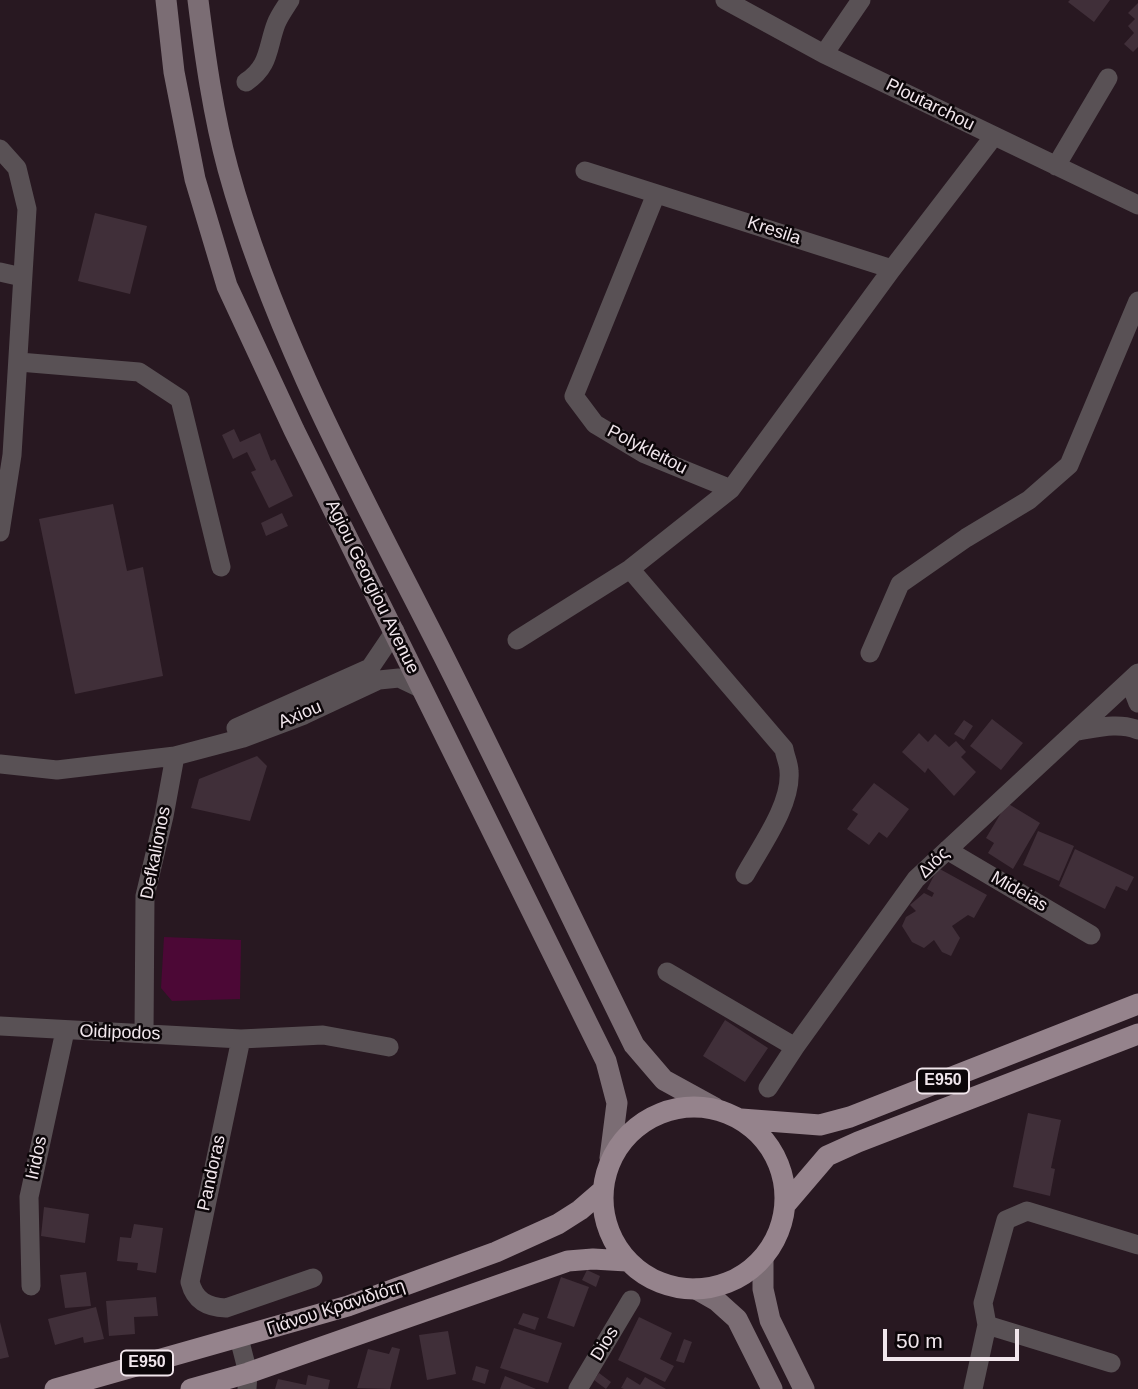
<!DOCTYPE html>
<meta charset="utf-8">
<style>
body{margin:0}
#map{position:relative;width:1138px;height:1389px;overflow:hidden;background:#281821;font-family:Helvetica,sans-serif}
canvas{display:block}
.scale{position:absolute;left:883px;top:1329px;width:136px;height:32px;box-sizing:border-box;border:4px solid #f1e6ec;border-top:0;padding-left:9px;font-size:21px;line-height:24px;white-space:nowrap;color:#f1e6ec;-webkit-text-stroke:5px #0c0609;paint-order:stroke}
</style>
<div id="map">
<canvas width="1138" height="1389"></canvas>
<div class="scale">50 m</div>
</div>
<script>
const ctx = document.querySelector('canvas').getContext('2d');
ctx.lineJoin = 'round';
function paint(path, color) {
  ctx.fillStyle = color;
  ctx.fill(path, 'evenodd');
}
function stroke(path, color, width, dash) {
  ctx.strokeStyle = color;
  ctx.lineWidth = width;
  ctx.lineCap = dash ? 'butt' : 'round';
  ctx.setLineDash(dash || []);
  ctx.stroke(path);
}
function drawText(font, color, halo, rows, align = 'center') {
  ctx.font = font + ' Helvetica,sans-serif';
  ctx.lineWidth = 5;
  ctx.setLineDash([]);
  ctx.textBaseline = 'middle';
  ctx.strokeStyle = halo;
  ctx.fillStyle = color;
  for (const [text, x, y, turn = 0] of rows) {
    ctx.save();
    ctx.translate(x, y);
    ctx.rotate((+turn || 0) * Math.PI / 180);
    ctx.textAlign = isNaN(turn) ? turn : align;
    if (halo) ctx.strokeText(text, 0, 0);
    ctx.fillText(text, 0, 0);
    ctx.restore();
  }
}
paint(new Path2D(`
 M164,937L241,940L240,999L172,1001L161,988Z`), '#4c0836');
paint(new Path2D(`
 M1070,0H1110L1094,22L1068,2Z
 M1138,3V47L1133,52L1124,44L1134,33L1128,26L1135,19L1128,13Z
 M95,213L147,226L130,294L78,281Z
 M234,429L240,442L260,433L271,461L275,459L293,496L269,508L251,472L256,470L247,452L233,459L222,435Z
 M113,504L127,571L143,567L163,676L75,694L39,519Z
 M282,513L288,526L266,536L261,523Z
 M992,719L1023,743L1001,770L970,746Z
 M964,720L973,726L964,740L954,734Z
 M919,733L928,742L935,734L949,747L956,741L966,752L961,757L976,772L954,796L928,768L925,773L902,752Z
 M257,756L267,766L250,821L191,808L199,779Z
 M874,783L909,809L887,838L879,832L869,845L847,829L858,814L852,810Z
 M1007,803L1040,823L1013,869L988,853L994,843L986,838Z
 M1038,831L1074,846L1059,881L1023,865Z
 M1075,849L1134,877L1127,891L1116,886L1105,909L1059,886Z
 M938,868L987,895L974,918L968,915L952,926L960,938L951,956L942,952L934,940L924,948L912,942L902,926L906,917L916,911L910,905L924,893L932,897L934,893L927,889Z
 M725,1020L768,1048L745,1082L703,1056Z
 M1028,1113L1061,1120L1051,1168L1055,1169L1050,1196L1013,1187Z
 M44,1207L89,1214L85,1243L41,1236Z
 M134,1224L163,1228L156,1273L137,1270L138,1263L117,1261L120,1237L131,1238Z
 M587,1270L600,1276L596,1287L582,1280Z
 M86,1272L91,1306L65,1308L60,1275Z
 M561,1277L589,1287L574,1327L547,1318Z
 M156,1297L158,1316L134,1317L135,1334L109,1336L106,1301Z
 M96,1307L104,1339L84,1343L83,1337L55,1345L48,1319Z
 M523,1313L539,1318L535,1330L518,1324Z
 M639,1317L672,1333L660,1359L674,1366L665,1382L618,1360Z
 M0,1322L9,1357L0,1359Z
 M514,1328L562,1343L548,1383L500,1368Z
 M448,1331L456,1374L427,1380L419,1335Z
 M684,1339L692,1342L684,1363L676,1361Z
 M392,1347L400,1349L390,1389L357,1388L368,1349L389,1354Z
 M476,1366L489,1370L485,1384L472,1380Z
 M599,1373L611,1382L606,1389L594,1380Z
 M308,1375L330,1380L328,1389H275L278,1379L306,1385Z
 M505,1376L536,1389H500Z
 M627,1377L640,1385L645,1377L666,1389H624L621,1388Z`), '#402f39');
stroke(new Path2D(`
 M725,0L824,54L1138,205
 M824,54L861,0
 M246,82C270,66 267,48 276,24C279,16 285,8 290,0
 M0,149L17,168L27,209L12,455L0,532
 M1056,166L1108,78
 M585,171L892,269
 M656,194L574,396L595,424L645,454L731,489
 M0,272L22,277
 M19,362L139,372L180,399L221,567
 M630,569L784,749C785,756 789,764 789,771C792,804 761,846 745,875
 M517,640L630,569L731,489L892,269L994,136
 M870,653L900,584L966,538L1029,500L1069,465L1138,301
 M1130,682L1138,703
 M236,728L370,668L395,631
 M1077,731C1097,728 1119,722 1138,730
 M0,764L57,770L175,756L243,738L304,715L379,680L399,678L422,689
 M947,850L1091,935
 M667,972L795,1047
 M0,1026L241,1039L323,1035L389,1047
 M144,1034L145,896L164,816L175,756
 M241,1039L190,1282C195,1301 207,1307 226,1308L313,1278
 M768,1088L795,1047L916,879L1138,673
 M31,1286L29,1197L65,1031
 M987,1325L1111,1363
 M239,1338L248,1373L247,1389
 M578,1389L631,1300
 M973,1389L987,1325L983,1303L1006,1220L1027,1211L1138,1245`), '#595155', 19);
stroke(new Path2D(`
 M166,0L174,72L195,179L227,286L294,430L606,1061L617,1103L610,1158
 M198,0C205,56 213,114 228,169C275,340 363,497 443,655C508,784 570,915 634,1045L664,1080L715,1108
 M763,1258V1289L770,1320L804,1389
 M696,1289L717,1301L737,1319L772,1389`), '#7b6d74', 21);
stroke(new Path2D(`
 M603 1198a91 91 0 1 1 182 0a91 91 0 1 1-182 0Z
 M741,1119L820,1125L850,1117L1138,1004
 M786,1204L827,1156L858,1142L1138,1034
 M55,1389L348,1306L496,1252L558,1224L580,1210L602,1191
 M191,1389L248,1373L568,1261L593,1259L627,1261`), '#95838c', 21);
for (const [x, y, w] of [
 [943,1081,52],
 [147,1363,52]
]) {
  const box = new Path2D();
  box.roundRect(x - w / 2, y - 12.5, w, 25, 5);
  ctx.fillStyle = '#0c0609';
  ctx.fill(box);
  stroke(box, '#f1e6ec', 2);
}
drawText('bold 16px', '#f1e6ec', null, [
 ["E950",943,1081],
 ["E950",147,1363]
]);
drawText('18px', '#f1e6ec', '#0c0609', [
 ["Ploutarchou",930,105,26],
 ["Kresila",774,231,18],
 ["Polykleitou",647,450,27],
 ["Agiou Georgiou Avenue",372,587,64],
 ["Axiou",300,715,-23],
 ["Defkalionos",156,853,-79],
 ["Διός",934,863,-44],
 ["Mideias",1019,892,30],
 ["Oidipodos",120,1033,2],
 ["Iridos",37,1158,-78],
 ["Pandoras",212,1173,-78],
 ["Γιάνου Κρανιδιότη",336,1308,-18],
 ["Dios",605,1344,-59]
]);
</script>
